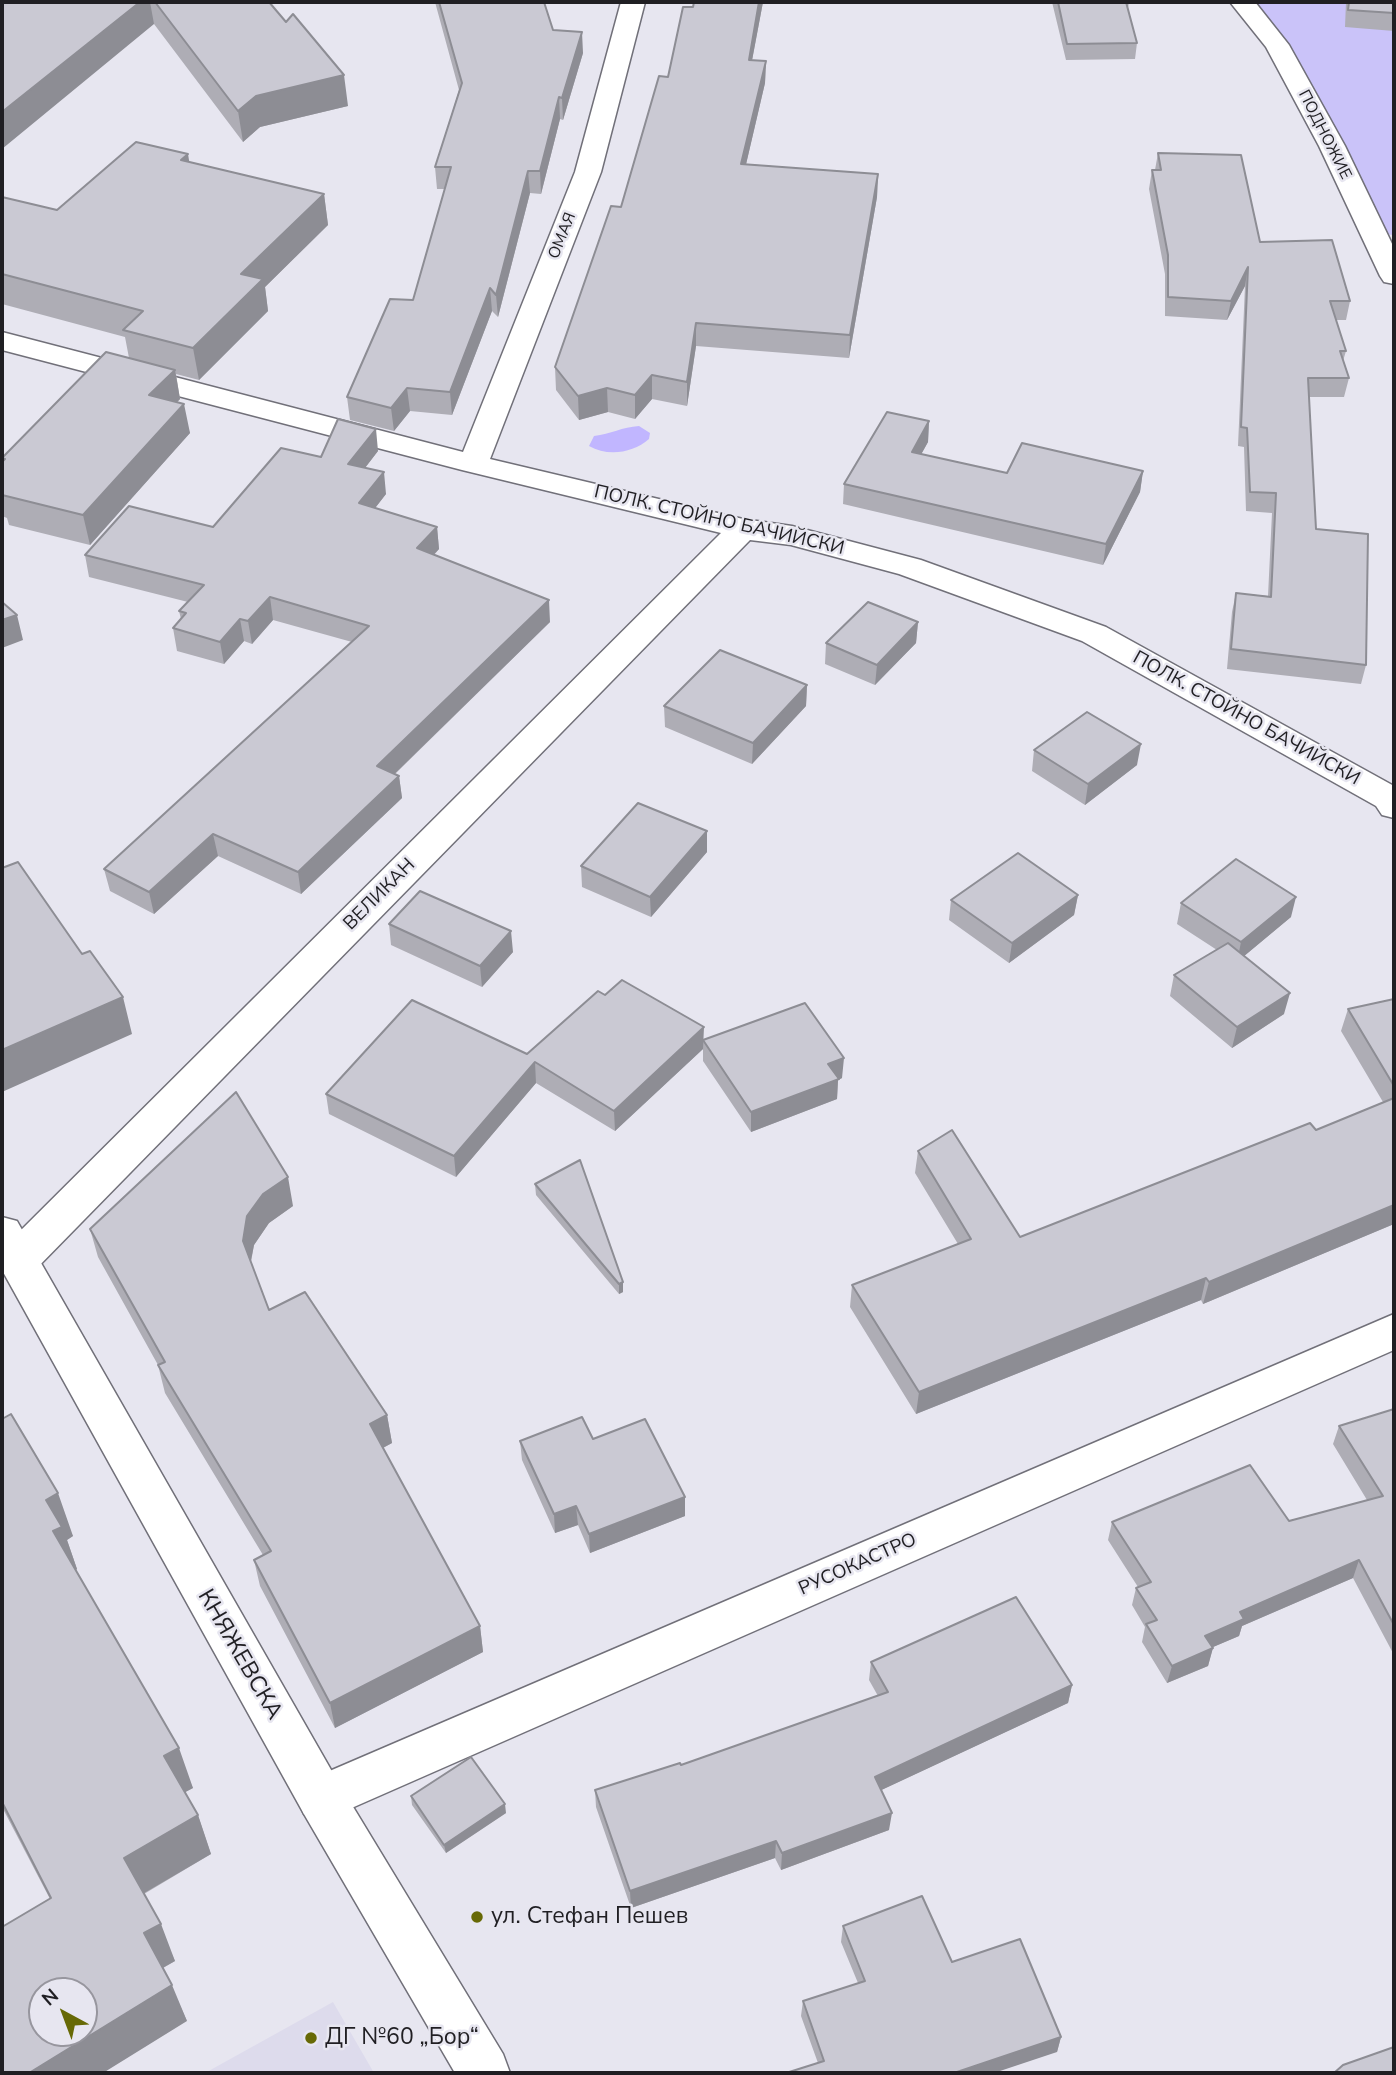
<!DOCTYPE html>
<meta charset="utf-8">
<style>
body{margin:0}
#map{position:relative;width:1396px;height:2075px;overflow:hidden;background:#e7e6f0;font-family:"Nunito Sans",sans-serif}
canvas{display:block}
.frame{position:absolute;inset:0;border:4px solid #201f23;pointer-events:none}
.north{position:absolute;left:28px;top:1977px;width:70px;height:70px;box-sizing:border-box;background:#e7e6f0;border:2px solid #97969e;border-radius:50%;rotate:319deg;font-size:19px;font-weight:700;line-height:28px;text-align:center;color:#201f23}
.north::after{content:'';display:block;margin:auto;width:24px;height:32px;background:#676905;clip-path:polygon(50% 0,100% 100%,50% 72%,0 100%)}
</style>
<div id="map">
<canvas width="1396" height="2075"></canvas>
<div class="frame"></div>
<div class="north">N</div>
</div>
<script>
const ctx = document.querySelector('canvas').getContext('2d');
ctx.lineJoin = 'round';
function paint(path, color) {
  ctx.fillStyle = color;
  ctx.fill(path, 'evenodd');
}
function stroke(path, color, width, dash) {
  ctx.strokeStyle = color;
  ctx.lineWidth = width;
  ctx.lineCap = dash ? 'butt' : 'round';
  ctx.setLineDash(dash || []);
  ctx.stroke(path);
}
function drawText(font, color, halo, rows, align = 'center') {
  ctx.font = font + ' "Nunito Sans",sans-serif';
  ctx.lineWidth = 5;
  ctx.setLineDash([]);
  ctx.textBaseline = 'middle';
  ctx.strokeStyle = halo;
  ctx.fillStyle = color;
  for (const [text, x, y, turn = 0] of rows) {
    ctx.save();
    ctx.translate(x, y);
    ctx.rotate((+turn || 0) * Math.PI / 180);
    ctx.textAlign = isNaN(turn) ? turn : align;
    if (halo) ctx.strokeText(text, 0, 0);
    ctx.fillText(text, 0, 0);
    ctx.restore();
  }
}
paint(new Path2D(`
 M333,2002L374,2073H205Z`), '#dddbec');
paint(new Path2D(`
 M1242,2H1394V235L1372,233L1277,45Z`), '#cac3f9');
paint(new Path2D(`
 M639,426L650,433L649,439C633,453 608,457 589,446L594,436C611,434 622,427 639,426Z`), '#c1b6ff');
const minor = new Path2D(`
 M621,2H645L601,172L490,459L743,519L792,526L921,560L1106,627L1394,786V818L1382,815L1376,806L1082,641L899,574L791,545L750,540L32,1273L17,1278L2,1273V1249L721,533L462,470L2,350V332L463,452L575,172Z
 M1230,2H1255L1289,45L1345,146L1394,248V284L1384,282L1380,276L1319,146L1266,47Z
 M1394,1314V1350L338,1814L321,1821L304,1814L297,1798L304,1782Z`);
const tertiary = new Path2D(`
 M2,1217L17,1221L338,1782L503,2054L510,2073H455L304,1814L2,1270Z`);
stroke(minor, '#717079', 3);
stroke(tertiary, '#717079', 3);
paint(minor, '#fff');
paint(tertiary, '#fff');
paint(new Path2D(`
 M3,2H269L348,106L260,127L243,142L154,24Z
 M435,2H544L553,30L583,53L563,120L560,119L541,194L530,193L498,317L492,311L452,415L410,411L394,431L350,420L347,397L413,300L445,189H437L435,167L459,90Z
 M694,2H763L752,60L766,61L765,83L746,164L878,174L877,197L849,358L696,346L687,406L652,399L635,419L608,412L579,420L556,390L555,367L621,207L693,7Z
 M1052,2H1129L1128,8L1137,43L1135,59L1066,60Z
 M1346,2H1394V31L1345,27Z
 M1158,153L1260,242L1350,301L1346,320H1336L1346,351L1343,361L1349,378L1344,397H1309L1316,529L1366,665L1361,684L1227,669L1232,612L1236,593L1268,596L1272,513L1246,511L1244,447L1238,446L1245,286L1227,320L1165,316V274L1149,189L1152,170H1155Z
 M189,162L324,194L328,225L265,287L268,311L199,380L176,374L180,399L177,402L190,433L90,545L9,525L7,518L2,516V458L129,358L125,337L2,304V197L57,210Z
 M929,421L928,442L921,454L1007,473L1143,471L1140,492L1103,565L843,504L844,484Z
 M378,451L365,468L386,494L375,508L437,527L439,549L434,555L550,622L395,774L399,776L402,798L301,894L218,856L154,914L110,891L104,869L352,642L273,620L252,644L244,641L224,664L177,651L173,628L181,619L179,611L188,602L89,577L85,555L213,527L321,457Z
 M918,622L916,643L875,685L825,664L826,643Z
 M807,685L806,706L752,764L665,727L664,706Z
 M1034,750L1137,765L1085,805L1032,771Z
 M707,852L651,917L582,887L581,866Z
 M1078,895L1074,915L1009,963L949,920L951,900Z
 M1181,903L1291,917L1244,956L1284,1014L1232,1048L1170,996L1174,975L1217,950L1177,924Z
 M389,924L513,952L482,987L391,945Z
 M605,995L704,1040L842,1078L838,1080L837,1099L751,1132L703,1061V1049L615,1131L536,1083L456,1177L329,1114L326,1094L527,1054Z
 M1394,999V1224L1203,1304L1201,1300L916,1414L850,1307L852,1285L958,1244L915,1173L918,1151L1020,1237L1316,1130L1383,1102L1341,1031L1348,1009Z
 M580,1160L623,1292L619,1294L536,1195L535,1184Z
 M293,1206L269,1223L254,1245L251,1262L269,1310L387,1415L392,1443L383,1448L480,1626L483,1652L335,1728L260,1586L254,1560L263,1555L165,1393L158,1365L98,1257L90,1229Z
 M1394,1409V1655L1353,1578L1242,1626L1239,1636L1213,1647L1208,1666L1167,1683L1142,1642L1145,1627L1132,1605L1136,1588L1138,1587L1108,1540L1112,1522L1289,1521L1367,1500L1333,1444L1339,1426Z
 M2,1419L73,1536L67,1540L77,1569L76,1570L193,1788L185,1792L198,1815L211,1854L144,1894L175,1961L163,1968L187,2021L50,1899L2,1807Z
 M593,1439L685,1516L590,1553L578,1525L555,1533L522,1460L520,1441Z
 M871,1662L1072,1685L1068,1703L881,1790L889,1830L781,1870L775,1858L631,1908L596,1807L595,1790L681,1765L878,1696L869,1680Z
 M411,1796L506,1813L446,1853L412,1805Z
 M843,1926L952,1962L1061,2037L1057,2052L818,2063L801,2016L803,2001L858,1983L841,1942Z`), '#aeadb5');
paint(new Path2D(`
 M140,2H150L154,24L2,149V112Z
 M759,2H763L748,82L749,60Z
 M582,32L583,53L563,120L562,98Z
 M766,61L765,83L741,186V164Z
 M344,75L348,106L260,127L243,142L238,111L256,96Z
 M559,97L560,119L541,194L540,171Z
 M188,154L193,185L181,160Z
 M528,171L530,193L498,317L496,295Z
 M878,174L877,197L849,358L850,335Z
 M324,194L328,225L265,287L268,311L199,380L193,348L241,274Z
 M1248,267L1245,286L1227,320L1231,301Z
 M490,288L492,311L452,415L450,392Z
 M696,323V346L687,406V382Z
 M175,370L180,399L155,425L149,395Z
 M652,375V399L635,419V395Z
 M407,388L410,411L394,431L391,408Z
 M607,388L608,412L579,420L578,396Z
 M184,404L190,433L90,545L83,515Z
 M929,421L928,442L911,473L912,452Z
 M376,429L378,451L351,486L348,464Z
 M1143,471L1140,492L1103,565L1106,544Z
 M384,472L386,494L362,525L359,503Z
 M437,527L439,549L419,570L417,548Z
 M270,597L273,620L252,644L248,621Z
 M549,600L550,622L380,788L377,766Z
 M17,615L23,640L2,648V620Z
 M240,619L244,641L224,664L220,642Z
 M918,622L916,643L875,685L877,665Z
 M807,685L806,706L752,764L753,743Z
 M1141,744L1137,765L1085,805L1088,784Z
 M399,776L402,798L301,894L298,872Z
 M707,831V852L651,917L650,897Z
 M213,834L218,856L154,914L149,892Z
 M1078,895L1074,915L1009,963L1012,943Z
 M1296,897L1291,917L1237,962L1241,942Z
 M511,931L513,952L482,987L480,966Z
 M1290,993L1284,1014L1232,1048L1237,1027Z
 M123,997L132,1034L2,1092V1050Z
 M704,1027L703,1049L615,1131L614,1111Z
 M844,1058L842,1078L838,1080L837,1099L751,1132V1112L828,1064Z
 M535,1062L536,1083L456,1177L454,1156Z
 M288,1177L293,1206L269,1223L254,1245L249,1270L243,1241L247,1216L263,1194Z
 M1394,1205V1224L1203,1304L1209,1282Z
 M1206,1278L1201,1300L916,1414L919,1392Z
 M623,1282V1292L619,1294V1284Z
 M387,1415L392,1443L375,1452L370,1424Z
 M58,1493L73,1536L67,1540L77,1569L69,1574L53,1531L46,1500Z
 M685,1497V1516L590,1553L589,1534Z
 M576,1506L578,1525L555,1533L554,1514Z
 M1359,1560L1353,1578L1242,1626L1239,1636L1199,1653L1205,1636L1240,1612Z
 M480,1626L483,1652L335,1728L330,1703Z
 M1213,1648L1208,1666L1167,1683L1172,1666Z
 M1072,1685L1068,1703L873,1794L875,1777Z
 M179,1748L193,1788L178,1796L164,1756Z
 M505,1804L506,1813L446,1853L444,1845Z
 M892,1813L889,1830L781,1870L782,1853Z
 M198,1815L211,1854L139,1896L124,1858Z
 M776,1841L775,1858L631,1908L630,1891Z
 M161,1924L175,1961L159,1970L144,1933Z
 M172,1985L187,2021L103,2073H29Z
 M1061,2037L1057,2052L994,2073H954Z`), '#8d8d94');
const building = new Path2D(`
 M2,2H140L2,112Z
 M155,2H269L286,22L293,14L344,75L256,96L238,111Z
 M439,2H544L553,30L582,32L562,98L559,97L540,171H528L496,295L490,288L450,392L407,388L391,408L347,397L390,299L413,300L451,167H435L462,83Z
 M694,2H759L749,60L766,61L741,164L878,174L850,335L696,323L687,382L652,375L635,395L607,388L578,396L555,367L611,206L621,207L659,76L668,77L683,7H693Z
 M1058,2H1126L1137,43L1067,44Z
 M1349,2H1394V13L1348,10Z
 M136,142L188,154L181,160L324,194L241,274L263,279L193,348L123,330L143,311L2,274V197L57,210Z
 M1158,153L1241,155L1260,242L1332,240L1350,301H1330L1346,351H1340L1349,378H1308L1316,529L1368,534L1366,665L1231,649L1236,593L1271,597L1276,493L1250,492L1247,428L1241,427L1248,267L1231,301L1168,297V255L1152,170H1161Z
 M106,352L175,370L149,395L184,404L83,515L2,495V462L5,459L2,458Z
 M887,412L929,421L912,452L1007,473L1022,443L1143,471L1106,544L844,484Z
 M338,419L376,429L348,464L384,472L359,503L437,527L417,548L549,600L377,766L399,776L298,872L213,834L149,892L104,869L369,626L270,597L248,621L240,619L220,642L173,628L186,613L179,611L204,585L85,555L129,506L213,527L281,448L321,457Z
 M2,602L17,615L2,620Z
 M868,602L918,622L877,665L826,643Z
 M720,650L807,685L753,743L664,706Z
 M1087,712L1141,744L1088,784L1034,750Z
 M638,803L707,831L650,897L581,866Z
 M1018,853L1078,895L1012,943L951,900Z
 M1236,859L1296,897L1241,942L1181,903Z
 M18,862L82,954L90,951L123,997L2,1050V868Z
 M420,891L511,931L480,966L389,924Z
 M1228,943L1290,993L1237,1027L1174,975Z
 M622,980L704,1027L614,1111L535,1062L454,1156L326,1094L412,1000L527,1054L598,991L605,995Z
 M1394,999V1086L1348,1009Z
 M805,1003L844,1058L828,1064L839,1079L751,1112L703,1040Z
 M236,1092L288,1177L263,1194L247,1216L243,1241L269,1310L305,1292L387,1415L370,1424L480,1626L330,1703L254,1560L271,1551L158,1365L165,1362L90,1229Z
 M1394,1098V1205L1209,1282L1206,1278L919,1392L852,1285L971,1239L918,1151L952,1130L1020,1237L1310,1123L1316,1130Z
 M580,1160L623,1282L619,1284L535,1184Z
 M1394,1409V1625L1359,1560L1240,1612L1244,1619L1205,1636L1213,1648L1172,1666L1146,1624L1157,1620L1136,1588L1151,1582L1112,1522L1250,1465L1289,1521L1383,1496L1339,1426Z
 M11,1414L58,1493L46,1500L62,1527L53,1531L179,1748L164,1756L198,1815L124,1858L161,1924L144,1933L172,1985L29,2073H2V1927L51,1898L2,1802V1419ZM42,1991H84V2033H42Z
 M582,1417L593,1439L645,1419L685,1497L589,1534L576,1506L554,1514L520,1441Z
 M1016,1597L1072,1685L875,1777L892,1813L782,1853L776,1841L630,1891L595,1790L680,1763L681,1765L888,1692L871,1662Z
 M471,1757L505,1804L444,1845L411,1796Z
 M922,1896L952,1962L1020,1939L1061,2037L954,2073H786L824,2061L803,2001L865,1981L843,1926Z
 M1394,2047V2073H1334L1343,2065Z`);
paint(building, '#cac9d3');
stroke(building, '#8d8d94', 2);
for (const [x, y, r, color] of [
 [477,1917,7,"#676905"],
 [311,2038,7,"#676905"]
]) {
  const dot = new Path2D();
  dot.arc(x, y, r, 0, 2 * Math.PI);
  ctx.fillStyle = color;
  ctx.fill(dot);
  stroke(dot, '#e7e6f0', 2.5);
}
drawText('16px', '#201f23', '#e7e6f0', [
 ["ПОДНОЖИЕ",1324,135,63],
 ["ОМАЯ",563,236,-68]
]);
drawText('19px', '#201f23', '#e7e6f0', [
 ["ПОЛК. СТОЙНО БАЧИЙСКИ",719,521,13],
 ["ПОЛК. СТОЙНО БАЧИЙСКИ",1246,719,29],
 ["ВЕЛИКАН",380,895,-45],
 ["РУСОКАСТРО",858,1565,-24]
]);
drawText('23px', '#201f23', '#e7e6f0', [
 ["КНЯЖЕВСКА",239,1655,60]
]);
drawText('23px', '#201f23', '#e7e6f0', [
 ["ул. Стефан Пешев",491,1917],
 ["ДГ №60 „Бор“",325,2038]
], 'left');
</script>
